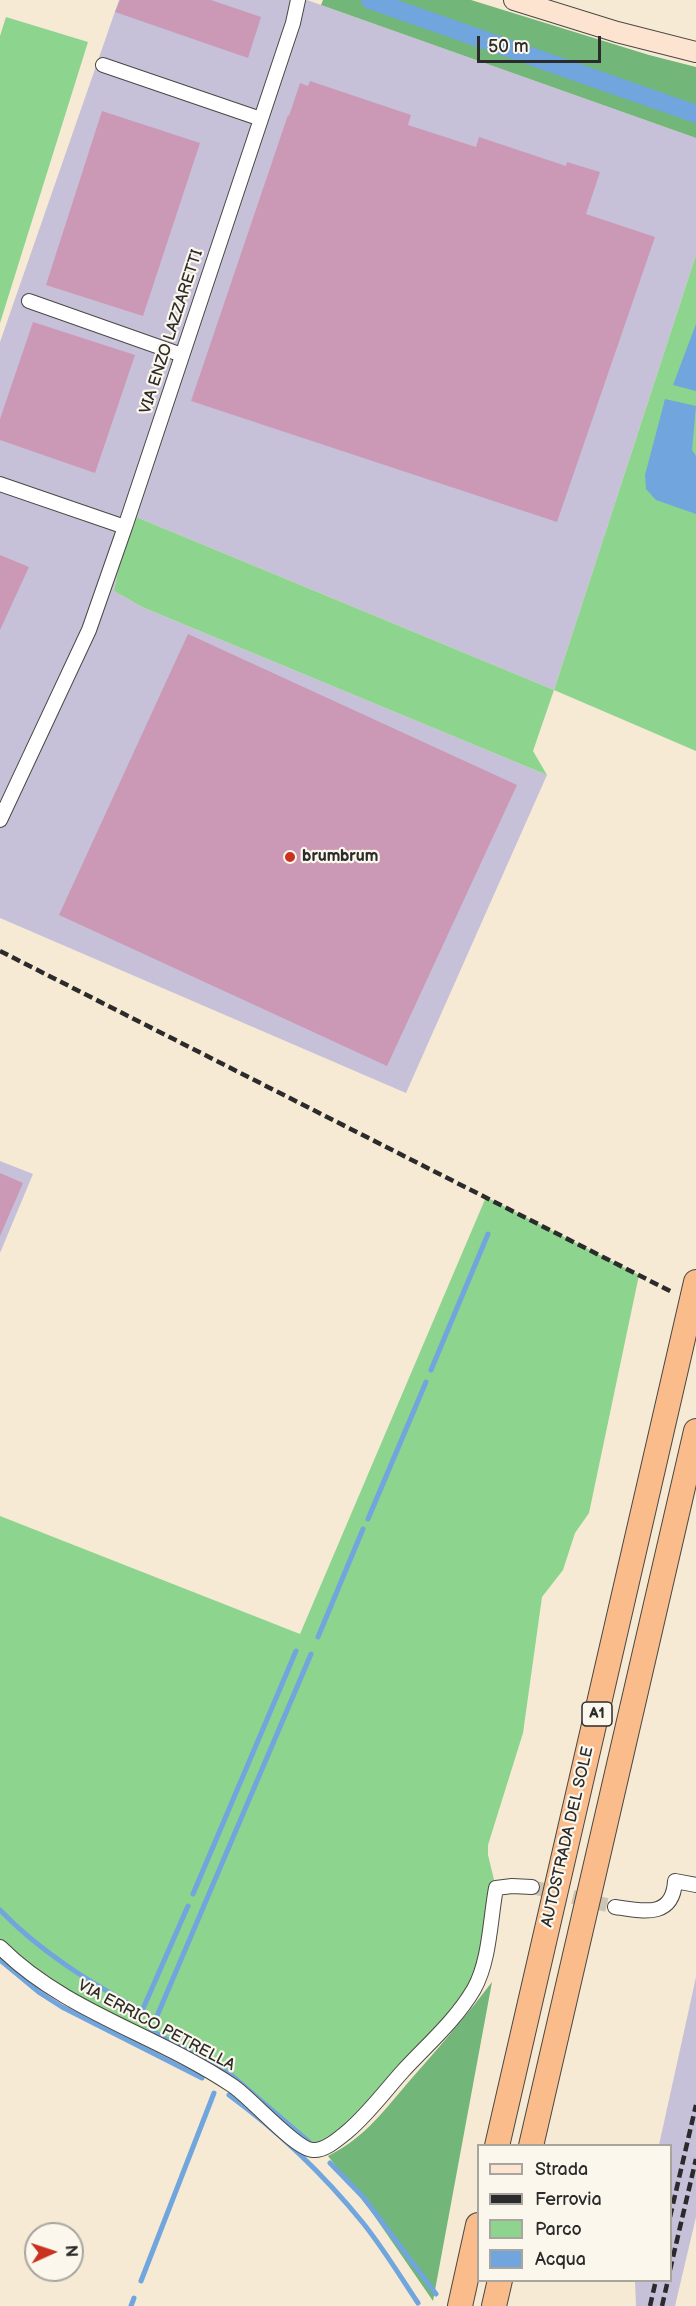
<!DOCTYPE html>
<style>
body{margin:0}
#map{position:relative;width:696px;height:2306px;overflow:hidden;background:#f6ead5;font-family:"Balsamiq Sans",sans-serif}
canvas{display:block}
.legend{position:absolute;left:477px;top:2144px;width:195px;height:138px;box-sizing:border-box;background:#fbf7ec;border:2px solid #a8a59f;margin:0;padding:8px 10px;list-style:none;font-size:18px;color:#2b2b2b}
.legend li{display:flex;align-items:center;gap:12px;height:30px}
.legend b{width:30px;border:2px solid #a8a59f}
.north{position:absolute;left:24px;top:2222px;width:60px;height:60px;box-sizing:border-box;background:#fbf7ec;border:2px solid #a8a59f;border-radius:50%;rotate:87deg;font-size:16px;font-weight:700;line-height:24px;text-align:center;color:#2b2b2b}
.north::after{content:'';display:block;margin:auto;width:21px;height:27px;background:#c8321e;clip-path:polygon(50% 0,100% 100%,50% 72%,0 100%)}
.scale{position:absolute;left:477px;top:36px;width:124px;height:27px;box-sizing:border-box;border:3px solid #2b2b2b;border-top:0;padding-left:8px;font-size:18px;line-height:21px;white-space:nowrap;color:#2b2b2b;-webkit-text-stroke:4px #fbf7ec;paint-order:stroke}
</style>
<div id="map">
<canvas width="696" height="2306"></canvas>
<ul class="legend">
<li><b style="height:8px;background:#fde4d1"></b>Strada</li>
<li><b style="height:8px;background:#2b2b2b"></b>Ferrovia</li>
<li><b style="height:16px;background:#8dd48e"></b>Parco</li>
<li><b style="height:16px;background:#71a5dd"></b>Acqua</li>
</ul>
<div class="north">N</div>
<div class="scale">50 m</div>
</div>
<script>
const ctx = document.querySelector('canvas').getContext('2d');
ctx.lineJoin = 'round';
function paint(path, color) {
  ctx.fillStyle = color;
  ctx.fill(path, 'evenodd');
}
function stroke(path, color, width, dash) {
  ctx.strokeStyle = color;
  ctx.lineWidth = width;
  ctx.lineCap = dash ? 'butt' : 'round';
  ctx.setLineDash(dash || []);
  ctx.stroke(path);
}
function drawText(font, color, halo, rows, align = 'center') {
  ctx.font = font + ' "Balsamiq Sans",sans-serif';
  ctx.lineWidth = 4.5;
  ctx.setLineDash([]);
  ctx.textBaseline = 'middle';
  ctx.strokeStyle = halo;
  ctx.fillStyle = color;
  for (const [text, x, y, turn = 0] of rows) {
    ctx.save();
    ctx.translate(x, y);
    ctx.rotate((+turn || 0) * Math.PI / 180);
    ctx.textAlign = isNaN(turn) ? turn : align;
    if (halo) ctx.strokeText(text, 0, 0);
    ctx.fillText(text, 0, 0);
    ctx.restore();
  }
}
paint(new Path2D(`
 M119,0H307L696,138V255L554,690L129,514L114,591L142,607L547,775L406,1093L0,918V342Z
 M0,1161L33,1174L0,1253Z
 M696,1977V2217L675,2306H636L635,2281L670,2280V2146L659,2145Z`), '#c7c0d9');
paint(new Path2D(`
 M6,17L88,42L0,323V36Z
 M696,255V751L554,690L533,751L547,775L142,607L114,591L129,514L554,690Z
 M486,1197L639,1275L589,1513L575,1533L563,1570L542,1597L523,1733L488,1845V1855L496,1888L480,1976L361,2119L315,2151L243,2093L67,1998L0,1947V1516L300,1634Z`), '#8dd48e');
paint(new Path2D(`
 M323,0H471L649,55L696,67V138L321,5Z
 M492,1982L433,2301L373,2214L328,2156C366,2137 385,2109 412,2078C440,2046 467,2015 492,1982Z`), '#72b679');
paint(new Path2D(`
 M696,324V391L673,385Z
 M665,399L696,406L692,450L696,456V514L656,500L646,489L645,475Z`), '#71a5dd');
stroke(new Path2D(`
 M431,1370L488,1234
 M368,1519L426,1382
 M318,1637L363,1529
 M193,1894L296,1651
 M0,1910C40,1952 91,1983 142,2011L188,1906
 M0,1960L40,1993L62,2007L202,2078
 M157,2016L311,1654
 M150,2030L231,2075L309,2142
 M229,2095C278,2131 324,2175 363,2223C383,2248 400,2276 418,2303
 M330,2163L364,2198L436,2294
 M141,2281L214,2093
 M131,2306L134,2298`), '#71a5dd', 5);
stroke(new Path2D(`
 M370,0L696,114`), '#71a5dd', 18);
paint(new Path2D(`
 M120,0H211L261,17L248,58L115,12Z
 M310,81L411,115L408,125L476,147L479,137L566,166L567,162L600,172L586,214L655,237L557,522L191,401L288,115L289,116L300,83L308,86Z
 M102,111L200,143L143,316L46,285Z
 M33,322L135,355L95,473L0,440V419Z
 M0,555L29,567L0,630Z
 M188,634L517,785L387,1066L59,915Z
 M0,1173L23,1183L0,1236Z`), '#cb99b5');
stroke(new Path2D(`
 M532,1887L615,1907`), '#cdc4b3', 14, [14, 7]);
const street = new Path2D(`
 M103,65L261,119
 M29,301L182,355
 M0,484L125,527L293,23L298,0
 M0,820L89,630L125,527
 M615,1907C642,1911 673,1919 675,1881L696,1885
 M0,1947C65,2012 158,2035 233,2086C251,2098 296,2150 313,2150C325,2151 338,2139 348,2131C368,2114 385,2091 403,2071C427,2045 456,2020 474,1989C490,1960 490,1920 496,1888L512,1886L532,1887`);
const secondary = new Path2D(`
 M514,0L617,32L696,52`);
const highway = new Path2D(`
 M497,2146L696,1282
 M531,2146L696,1431
 M460,2306L478,2225
 M494,2306L500,2280`);
stroke(street, '#494844', 16);
stroke(secondary, '#494844', 22);
stroke(highway, '#494844', 26);
stroke(street, '#fff', 14);
stroke(secondary, '#fde4d1', 20);
stroke(highway, '#fabc8b', 24);
stroke(new Path2D(`
 M0,951L672,1292
 M670,2217L696,2105
 M670,2270L696,2159
 M650,2306L656,2280
 M662,2306L668,2280`), '#2b2b2b', 4.5, [9, 4.5]);
for (const [x, y, r, color] of [
 [290,857,6,"#c8321e"]
]) {
  const dot = new Path2D();
  dot.arc(x, y, r, 0, 2 * Math.PI);
  ctx.fillStyle = color;
  ctx.fill(dot);
  stroke(dot, '#fbf7ec', 2);
}
for (const [x, y, w] of [
 [597,1714,30]
]) {
  const box = new Path2D();
  box.roundRect(x - w / 2, y - 12, w, 24, 4.5);
  ctx.fillStyle = '#fbf7ec';
  ctx.fill(box);
  stroke(box, '#2b2b2b', 1.5);
}
drawText('bold 15px', '#2b2b2b', null, [
 ["A1",597,1714]
]);
drawText('16px', '#2b2b2b', '#fbf7ec', [
 ["VIA ENZO LAZZARETTI",172,332,-72],
 ["AUTOSTRADA DEL SOLE",568,1837,-77],
 ["VIA ERRICO PETRELLA",156,2026,28]
]);
drawText('bold 16px', '#2b2b2b', '#fbf7ec', [
 ["brumbrum",302,857]
], 'left');
</script>
